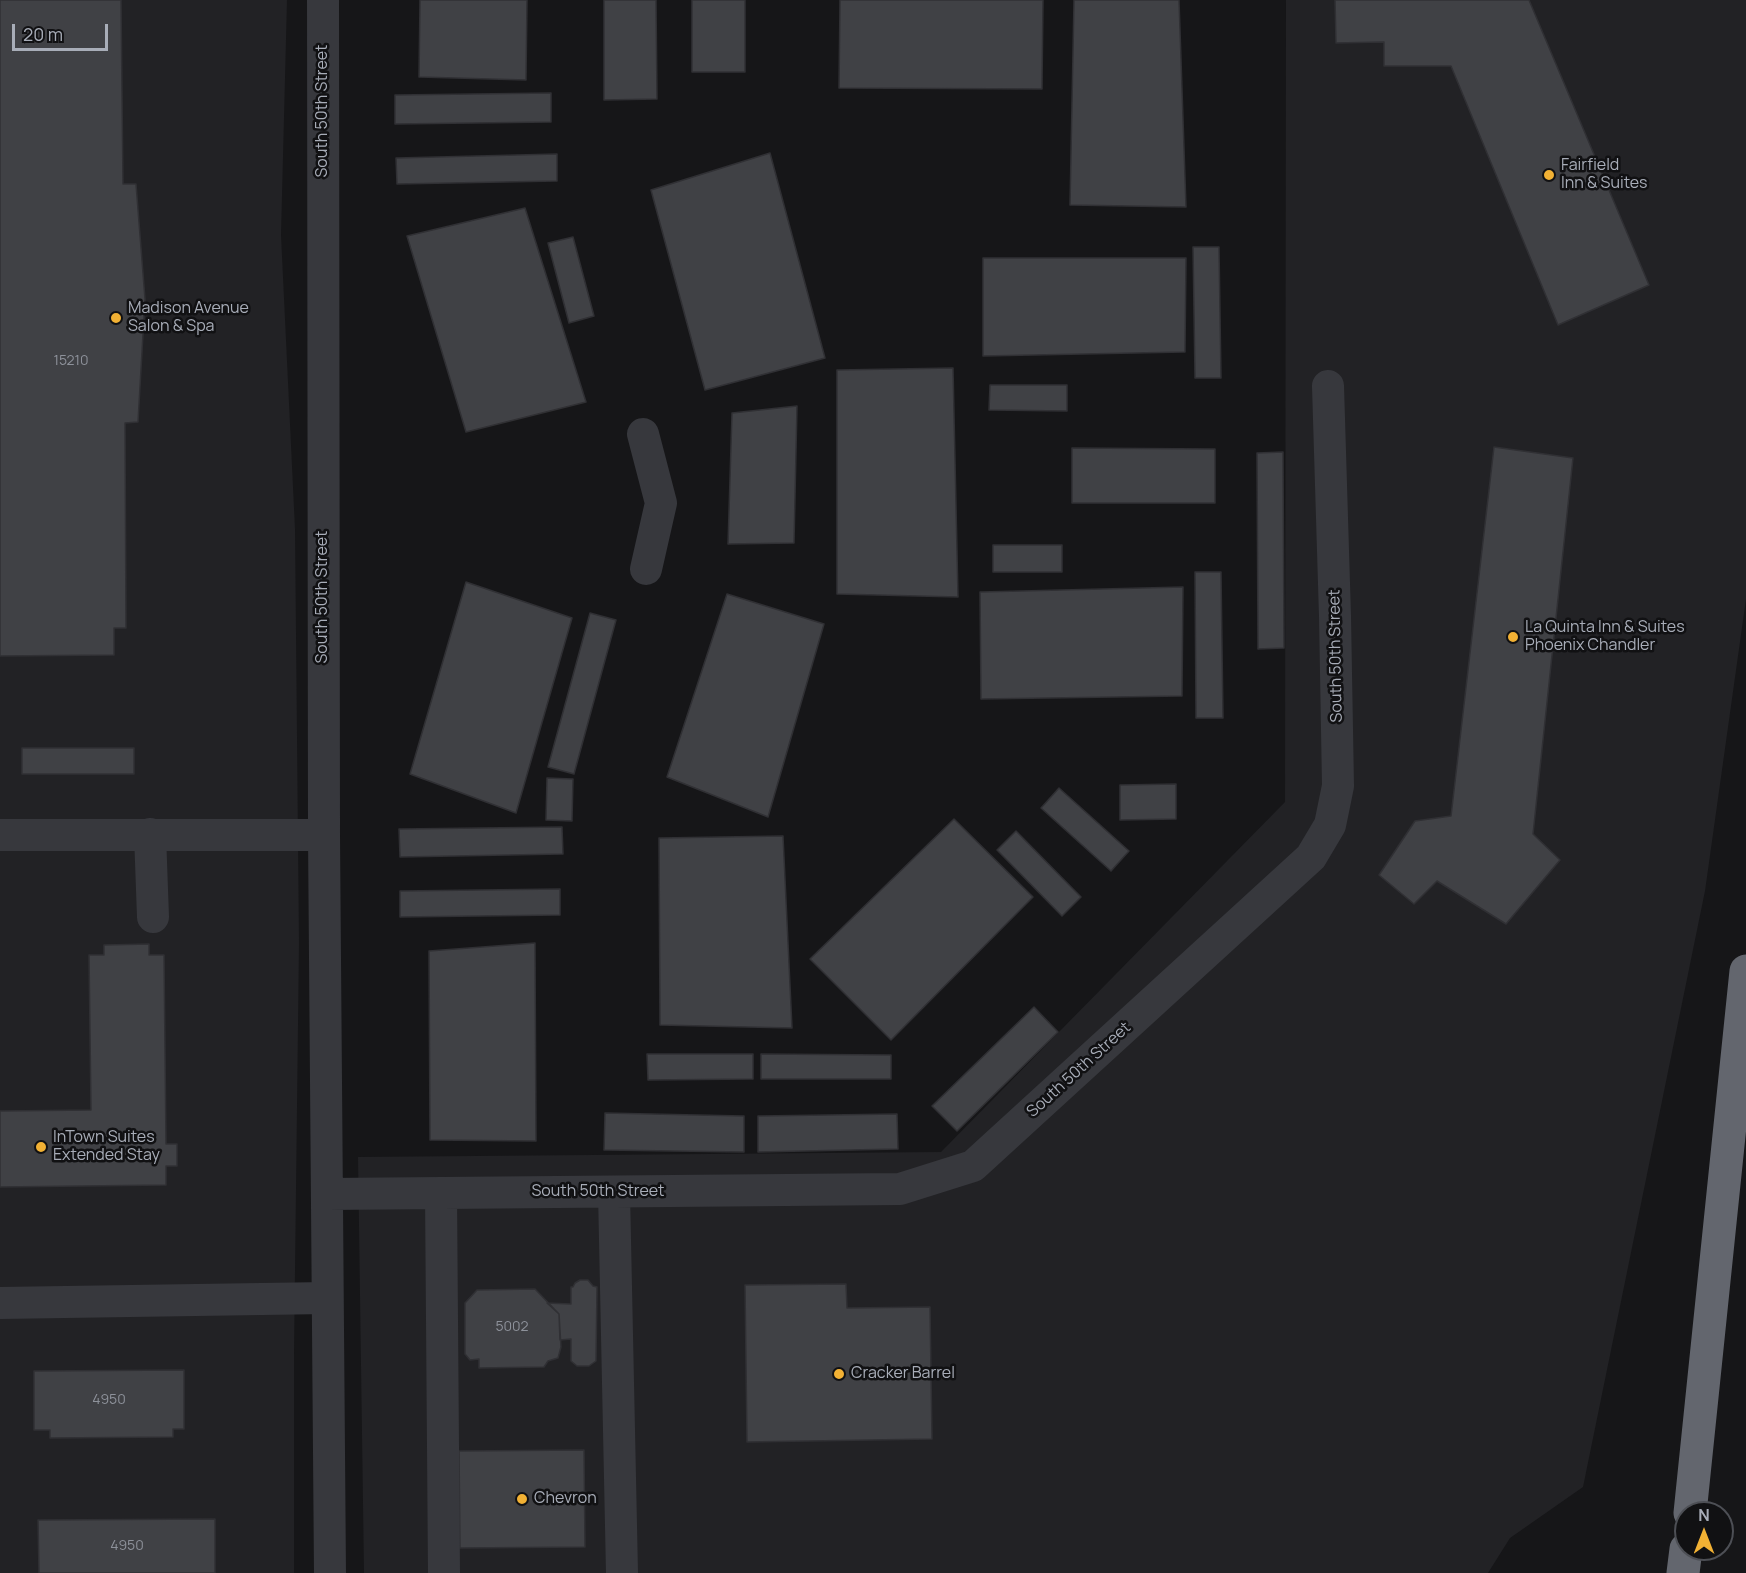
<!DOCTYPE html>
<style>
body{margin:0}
#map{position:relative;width:1746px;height:1573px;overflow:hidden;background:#161618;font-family:Manrope,sans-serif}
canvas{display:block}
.north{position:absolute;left:1674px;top:1501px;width:60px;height:60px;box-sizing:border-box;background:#111113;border:2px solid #4d4f55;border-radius:50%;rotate:0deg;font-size:16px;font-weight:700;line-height:24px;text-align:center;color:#a8adb8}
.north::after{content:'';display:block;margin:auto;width:21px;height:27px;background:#f2b134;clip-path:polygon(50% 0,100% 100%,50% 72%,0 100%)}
.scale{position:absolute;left:12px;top:24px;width:96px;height:27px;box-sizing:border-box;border:3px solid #a8adb8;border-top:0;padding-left:8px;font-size:18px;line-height:21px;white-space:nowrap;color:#a8adb8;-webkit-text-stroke:4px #111113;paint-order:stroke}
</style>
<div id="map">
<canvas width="1746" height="1573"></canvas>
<div class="north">N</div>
<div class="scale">20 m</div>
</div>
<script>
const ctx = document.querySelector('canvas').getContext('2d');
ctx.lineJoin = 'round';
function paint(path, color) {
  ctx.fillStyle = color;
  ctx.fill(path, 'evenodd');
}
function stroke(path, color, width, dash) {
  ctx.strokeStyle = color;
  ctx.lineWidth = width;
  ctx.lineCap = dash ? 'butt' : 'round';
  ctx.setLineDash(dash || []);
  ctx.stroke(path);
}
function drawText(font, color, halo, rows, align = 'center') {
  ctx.font = font + ' Manrope,sans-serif';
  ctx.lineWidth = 5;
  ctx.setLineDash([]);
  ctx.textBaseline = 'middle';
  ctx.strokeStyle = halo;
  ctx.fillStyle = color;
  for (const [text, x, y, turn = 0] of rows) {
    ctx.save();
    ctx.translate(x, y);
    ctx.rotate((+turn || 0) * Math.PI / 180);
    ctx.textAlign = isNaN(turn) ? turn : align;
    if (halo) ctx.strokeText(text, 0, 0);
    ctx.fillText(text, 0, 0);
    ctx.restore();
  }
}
paint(new Path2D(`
 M0,0H287L281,235L295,529L299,943L294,1354V1573H0Z
 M1286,0H1746V599L1705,891L1583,1487L1510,1538L1488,1573H364L358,1157L941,1152L1285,802Z`), '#222225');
const building = new Path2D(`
 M0,0H121L123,184H136L145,299L138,422L125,423L126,628H114V655L0,656Z
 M420,0H527L526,80L419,77Z
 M604,0H656L657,99L604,100Z
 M692,0H745V72H692Z
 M840,0H1043L1042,89L839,88Z
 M1074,0H1179L1186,207L1070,205Z
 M1335,0H1529L1649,285L1558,325L1451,66H1384V42L1336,43Z
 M551,93V122L395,124V95Z
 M770,153L825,358L705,390L651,190Z
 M557,154V181L397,184L396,158Z
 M525,208L586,402L466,432L407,236Z
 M573,237L594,316L569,323L548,243Z
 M1193,247H1219L1221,378H1195Z
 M983,258H1186L1185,352L983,356Z
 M953,368L958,597L837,594V370Z
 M990,385H1067V411L989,410Z
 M797,406L794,543L728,544L732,413Z
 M1494,447L1573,458L1533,834L1560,860L1506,924L1437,881L1414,904L1379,875L1415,821L1451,816Z
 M1072,448L1215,449V503H1072Z
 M1283,452L1284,648L1258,649L1257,453Z
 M993,545H1062V572H993Z
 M1195,572H1221L1223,718H1196Z
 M466,582L572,618L516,813L410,774Z
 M1183,587L1182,696L981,699L980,592Z
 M727,594L824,624L768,817L667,777Z
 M590,613L616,620L574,774L548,767Z
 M22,748H134V774H22Z
 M547,778L573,779L572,821L546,820Z
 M1176,784V819L1120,820V785Z
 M1059,788L1129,851L1111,871L1041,808Z
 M954,819L1033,897L891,1040L810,959Z
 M562,827L563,854L400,857L399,829Z
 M1016,831L1081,897L1062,916L997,850Z
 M783,836L792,1028L660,1025L659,838Z
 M560,889V915L400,917V891Z
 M535,943L536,1141L430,1140L429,951Z
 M149,944V955H164L166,1144H177V1166H166V1185L0,1187V1111L91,1110L89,955H104V945Z
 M1034,1007L1058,1032L957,1131L932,1106Z
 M647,1054H753V1079L648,1080Z
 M761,1054L891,1055V1079H761Z
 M605,1113L744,1116V1152L604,1150Z
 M897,1114L898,1149L758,1152V1116Z
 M580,1280H588L593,1286L597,1287L596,1361L589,1366H577L571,1361V1339L560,1340L559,1314L547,1303L571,1304V1287H573L575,1283Z
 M846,1284L847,1308L930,1307L932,1439L747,1442L745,1285Z
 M535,1289L559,1314L561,1347L558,1358L548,1361L544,1367L479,1368V1359L470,1360L465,1354V1303L477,1290Z
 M184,1370V1429H173V1437L50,1438V1430H34V1371Z
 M584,1450L585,1547L460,1548L459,1451Z
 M215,1519V1573H39L38,1520Z`);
paint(building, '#404145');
stroke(building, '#303034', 1.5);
stroke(new Path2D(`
 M323,0L324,835L330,1573
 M643,434L661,503L646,569
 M150,834L153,917
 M0,835H324
 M614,1192L622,1573
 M441,1193L444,1573
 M328,1194L900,1189L973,1166L1311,857L1330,825L1338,786L1335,616L1328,386
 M0,1303L327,1298`), '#37383d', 32);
stroke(new Path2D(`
 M1690,1513L1746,971
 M1683,1573L1686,1549`), '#63666e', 33);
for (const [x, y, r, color] of [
 [1549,175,6,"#f2b134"],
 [116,318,6,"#f2b134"],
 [1513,637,6,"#f2b134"],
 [41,1147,6,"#f2b134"],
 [839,1374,6,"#f2b134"],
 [522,1499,6,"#f2b134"]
]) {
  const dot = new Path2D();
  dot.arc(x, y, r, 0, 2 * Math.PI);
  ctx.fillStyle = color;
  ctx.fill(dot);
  stroke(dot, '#111113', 2);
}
drawText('14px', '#8e929b', null, [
 ["15210",71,361],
 ["5002",512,1327],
 ["4950",109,1400],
 ["4950",127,1546]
]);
drawText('16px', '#a8adb8', '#111113', [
 ["South 50th Street",323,111,-90],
 ["South 50th Street",323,597,-90],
 ["South 50th Street",1336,656,-91],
 ["South 50th Street",1079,1070,-42],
 ["South 50th Street",598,1192]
]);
drawText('16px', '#a8adb8', '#111113', [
 ["Fairfield",1561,166],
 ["Inn & Suites",1561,184],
 ["Madison Avenue",128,309],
 ["Salon & Spa",128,327],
 ["La Quinta Inn & Suites",1525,628],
 ["Phoenix Chandler",1525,646],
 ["InTown Suites",53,1138],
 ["Extended Stay",53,1156],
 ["Cracker Barrel",851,1374],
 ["Chevron",534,1499]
], 'left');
</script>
